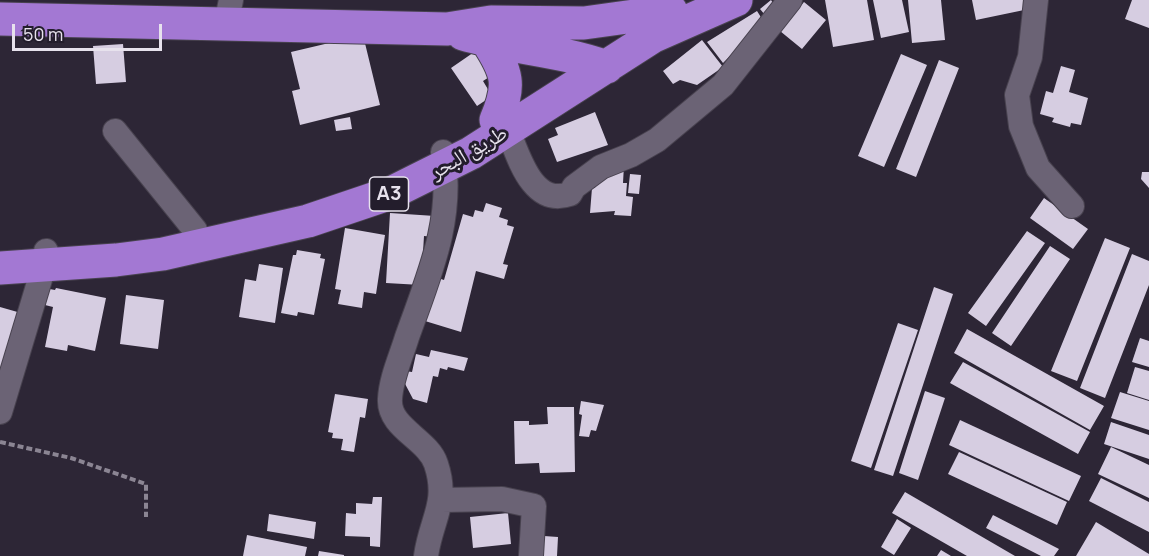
<!DOCTYPE html>
<meta charset="utf-8">
<style>
body{margin:0}
#map{position:relative;width:1149px;height:556px;overflow:hidden;background:#2d2636;font-family:Manrope,sans-serif}
canvas{display:block}
.scale{position:absolute;left:12px;top:24px;width:150px;height:27px;box-sizing:border-box;border:3px solid #e7e2ed;border-top:0;padding-left:8px;font-size:18px;line-height:21px;white-space:nowrap;color:#e7e2ed;-webkit-text-stroke:4px #231d2c;paint-order:stroke}
</style>
<div id="map">
<canvas width="1149" height="556"></canvas>
<div class="scale">50 m</div>
</div>
<script>
const ctx = document.querySelector('canvas').getContext('2d');
ctx.lineJoin = 'round';
function paint(path, color) {
  ctx.fillStyle = color;
  ctx.fill(path, 'evenodd');
}
function stroke(path, color, width, dash) {
  ctx.strokeStyle = color;
  ctx.lineWidth = width;
  ctx.lineCap = dash ? 'butt' : 'round';
  ctx.setLineDash(dash || []);
  ctx.stroke(path);
}
function drawText(font, color, halo, rows, align = 'center') {
  ctx.font = font + ' Manrope,"Noto Naskh Arabic",sans-serif';
  ctx.lineWidth = 6;
  ctx.setLineDash([]);
  ctx.textBaseline = 'middle';
  ctx.strokeStyle = halo;
  ctx.fillStyle = color;
  for (const [text, x, y, turn = 0] of rows) {
    ctx.save();
    ctx.translate(x, y);
    ctx.rotate((+turn || 0) * Math.PI / 180);
    ctx.textAlign = isNaN(turn) ? turn : align;
    if (halo) ctx.strokeText(text, 0, 0);
    ctx.fillText(text, 0, 0);
    ctx.restore();
  }
}
paint(new Path2D(`
 M771,0L775,6L765,15L760,9Z
 M825,0H867L874,40L833,47Z
 M873,0H902L909,32L881,38Z
 M908,0H941L945,40L912,43Z
 M972,0H1027L1029,9L976,20Z
 M1132,0H1149V28L1125,19Z
 M804,2L826,20L802,49L780,31Z
 M757,11L764,22L723,63L707,42Z
 M363,35L380,105L300,125L292,91L300,89L291,52Z
 M702,40L723,67L697,85L680,80L673,84L663,71Z
 M123,44L126,82L96,84L93,46Z
 M480,48L497,72L483,81L492,96L477,106L451,68Z
 M901,54L927,65L884,167L858,156Z
 M939,60L959,68L916,177L896,169Z
 M1061,66L1075,70L1069,92L1088,98L1081,125L1071,123L1070,127L1052,122L1054,118L1040,114L1046,91L1053,93Z
 M595,112L608,145L557,162L548,139L558,135L555,128Z
 M350,117L352,129L336,131L334,120Z
 M624,165L623,183H627L626,196L633,197L631,216L614,215L615,211L590,213L592,188H595L596,178Z
 M1142,172H1149V188L1141,179Z
 M630,174L641,175L639,194L628,193Z
 M1044,198L1088,229L1073,249L1030,218Z
 M486,203L502,208L499,217L508,220L507,225L514,227L503,264L508,265L504,279L476,271L461,332L425,321L438,278L444,280L463,214L473,217L475,210L483,212Z
 M390,213L435,216L434,237L424,236L421,285L386,283Z
 M345,228L385,235L376,294L364,292L362,308L338,304L341,290L335,289Z
 M1027,231L1045,243L986,326L968,313Z
 M1105,238L1130,248L1077,381L1051,371Z
 M1050,246L1070,259L1011,346L992,333Z
 M297,250L321,254L320,258L325,259L314,315L298,312L297,316L281,313L293,255H296Z
 M1132,254L1149,261V285L1105,398L1080,388Z
 M259,264L283,268L275,323L239,317L245,279L256,281Z
 M934,287L953,294L893,476L874,470Z
 M44,288L55,290L56,288L106,298L95,351L68,345L67,351L45,347L53,307L41,304Z
 M126,295L164,300L158,349L120,344Z
 M0,307L21,313L0,383Z
 M898,323L918,330L871,468L851,461Z
 M967,329L1104,406L1090,430L954,353Z
 M1140,338L1149,341V367L1132,362Z
 M431,350L468,358L464,371L448,367L447,370L440,368L438,377L433,376L427,403L413,399L403,380L405,371L412,372L416,354L429,357Z
 M963,362L1090,432L1078,454L950,383Z
 M1135,367L1149,371V400L1127,393Z
 M925,391L945,398L918,480L899,473Z
 M1120,392L1149,401V430L1111,418Z
 M335,394L368,399L365,418L360,417L354,452L341,450L343,439L332,438L333,433L328,432Z
 M581,401L604,405L596,431L591,430L589,437L579,436L582,415L579,414Z
 M547,407H574L575,472L540,473L539,463L515,464L514,421H529V425L548,424Z
 M960,420L1081,476L1069,501L949,445Z
 M1111,422L1149,435V459L1104,444Z
 M1111,447L1149,465V498L1098,474Z
 M959,452L1067,502L1057,525L948,474Z
 M1101,478L1149,502V532L1089,501Z
 M905,492L1015,556H967L892,513Z
 M373,497H382L380,547L370,546V537L345,536L346,513L356,514V503L372,504Z
 M508,513L511,544L473,548L470,517Z
 M269,514L316,522L314,539L267,531Z
 M993,515L1059,549L1054,556H1041L986,528Z
 M897,519L911,528L894,555L881,547Z
 M1096,522L1149,554V556H1076Z
 M247,535L307,547L305,556H243Z
 M544,536L558,537L557,556H542Z
 M941,550L951,556H937Z
 M319,551L344,555V556H318Z`), '#d6cde1');
const minor = new Path2D(`
 M1036,0L1030,57L1017,95L1021,126L1038,168L1072,206
 M226,24L231,0
 M115,131L195,230L199,244
 M508,131C519,157 532,207 570,194L574,187L601,167L631,155L657,140L723,85L790,0
 M0,412L44,266L46,251
 M442,500L502,499L534,506L531,556
 M426,556C431,519 449,503 436,464C428,439 388,428 390,399C391,378 401,357 407,337C429,275 454,221 443,152`);
const highway = new Path2D(`
 M0,19L447,29L491,22L584,23L671,11
 M463,34C510,48 560,50 607,67
 M487,41C508,73 511,85 496,120
 M0,268L116,260L163,254L308,221L391,193L471,153L652,37L736,0`);
stroke(minor, '#48424f', 26);
stroke(highway, '#48424f', 35);
stroke(new Path2D(`
 M0,442L71,458L146,484V517`), '#8b8593', 4, [6, 3]);
stroke(minor, '#6b6375', 24);
stroke(highway, '#a378d3', 33);
for (const [x, y, w] of [
 [389,194,39]
]) {
  const box = new Path2D();
  box.roundRect(x - w / 2, y - 17, w, 34, 4.5);
  ctx.fillStyle = '#231d2c';
  ctx.fill(box);
  stroke(box, '#e7e2ed', 1.5);
}
drawText('bold 20px', '#e7e2ed', null, [
 ["A3",389,194]
]);
drawText('21px', '#e7e2ed', '#231d2c', [
 ["طريق البحر",469,153,-30]
]);
</script>
